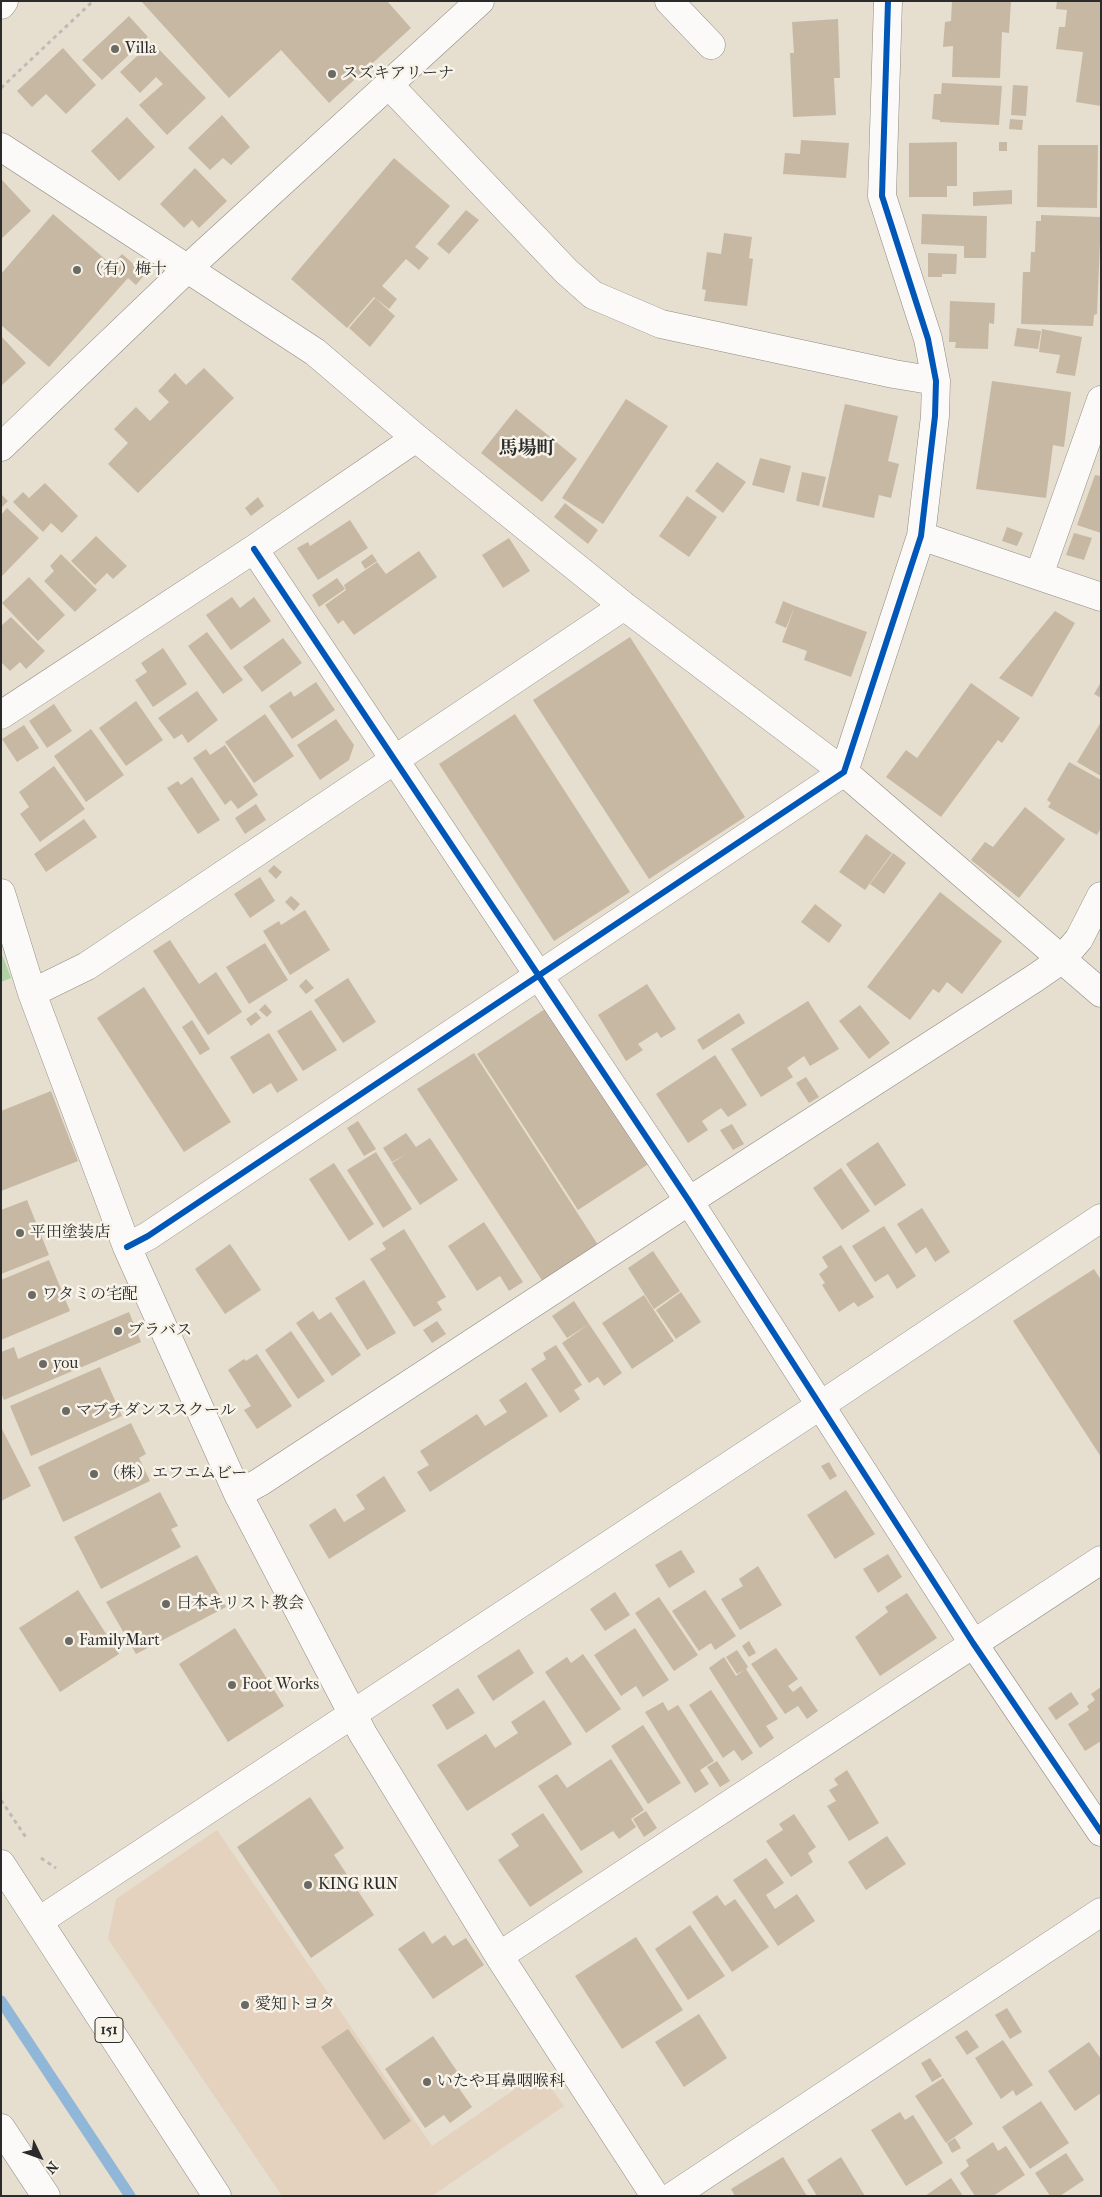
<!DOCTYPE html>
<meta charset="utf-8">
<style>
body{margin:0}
#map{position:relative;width:1102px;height:2197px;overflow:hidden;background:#e6dece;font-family:"IM FELL French Canon",serif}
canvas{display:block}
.frame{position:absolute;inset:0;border:2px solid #2b2b2b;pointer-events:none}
.north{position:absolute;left:15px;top:2132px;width:50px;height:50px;-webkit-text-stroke:4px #f7f3e8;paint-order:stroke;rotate:132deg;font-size:14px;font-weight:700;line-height:20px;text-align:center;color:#2b2b2b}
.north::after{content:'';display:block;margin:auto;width:18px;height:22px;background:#2b2b2b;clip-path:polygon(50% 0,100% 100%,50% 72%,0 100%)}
</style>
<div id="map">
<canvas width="1102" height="2197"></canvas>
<div class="frame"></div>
<div class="north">N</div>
</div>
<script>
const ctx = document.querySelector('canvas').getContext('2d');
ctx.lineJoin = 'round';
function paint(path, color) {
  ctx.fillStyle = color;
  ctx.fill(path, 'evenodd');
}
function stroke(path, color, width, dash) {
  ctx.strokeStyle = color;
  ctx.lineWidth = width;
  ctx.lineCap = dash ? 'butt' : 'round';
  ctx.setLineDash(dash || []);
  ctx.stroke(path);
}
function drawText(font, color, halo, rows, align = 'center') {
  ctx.font = font + ' "IM FELL French Canon","Noto Serif JP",serif';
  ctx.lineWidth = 5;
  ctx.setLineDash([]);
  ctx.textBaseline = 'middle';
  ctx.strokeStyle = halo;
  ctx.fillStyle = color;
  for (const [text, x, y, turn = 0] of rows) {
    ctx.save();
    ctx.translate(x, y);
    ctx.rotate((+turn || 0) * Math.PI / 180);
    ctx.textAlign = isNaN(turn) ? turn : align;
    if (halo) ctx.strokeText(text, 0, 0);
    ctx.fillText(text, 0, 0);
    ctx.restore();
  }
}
paint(new Path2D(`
 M217,1830L432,2146L540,2072L564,2106L432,2196H282L108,1939L116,1899Z`), '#e4d2bf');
paint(new Path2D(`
 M1,952L11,978L1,982Z`), '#aed2a6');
stroke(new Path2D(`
 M1,2001L130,2196`), '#91b7d8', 11);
paint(new Path2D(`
 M141,1H387L411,28L329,103L281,50L229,98Z
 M952,1H1011L1009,33L1002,32L1000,78L952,77L953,46L943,47L945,22L951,21Z
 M1057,1H1101V106L1076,102L1083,52L1056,49L1059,27H1065L1067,10L1056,9Z
 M129,16L148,37L102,80L82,60Z
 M838,19L840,78H834L836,115L793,117L790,53H794L792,22Z
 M152,42L206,98L167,135L139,105L163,84L156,77L140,93L120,72Z
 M63,48L96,85L66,114L46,94L32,107L17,91Z
 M942,83L1002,86L999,125L940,122V120L932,119L934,94H941Z
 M1013,85L1028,86L1026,116L1011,115Z
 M222,115L250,147L231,165L223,158L210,170L188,148Z
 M127,117L155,147L119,181L91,151Z
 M1010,119L1023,120L1022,130L1009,129Z
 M801,140L849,143L846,178L783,174L785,153L800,154Z
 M957,142V186H947V197H909V143Z
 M999,142H1007V151H999Z
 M1038,145H1098L1097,208L1037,207Z
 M394,158L450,206L415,247L429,258L419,270L406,259L382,286L397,299L389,309L374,297L347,328L291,279Z
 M195,168L227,201L199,228L192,220L184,228L160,204Z
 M1,179L31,211L1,239Z
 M1012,190V204L973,206V192Z
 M466,210L479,220L449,254L437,244Z
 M53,214L112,265L122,254L145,274L136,285L128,278L49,367L1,325V274Z
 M922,214L987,216L986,258H964V246L921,244Z
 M1041,215L1101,217L1097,314L1094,315L1093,326L1021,324L1023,272H1030L1031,252H1035L1036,221H1041Z
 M724,233L752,237L749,258L753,259L747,306L704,301L706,290L702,289L707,252L721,254Z
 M928,253L957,254L956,274H942V277H928Z
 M375,298L395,316L370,347L349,328Z
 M950,301L995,303L994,324L989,323L988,349L955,348L956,342H949Z
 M1017,328L1041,331L1038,349L1014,346Z
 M1042,329L1082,337L1075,376L1056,373L1060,355L1039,352Z
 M1,336L26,363L1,386Z
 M204,368L234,398L138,493L108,464L128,443L114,429L136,407L150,421L169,402L158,391L175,373L186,385Z
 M992,381L1071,392L1064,447L1053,445L1046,498L976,489Z
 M626,399L668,426L603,524L562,498Z
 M845,404L898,416L888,461L899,464L891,498L879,495L874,518L822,507Z
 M516,409L577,459L542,502L481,453Z
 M760,458L791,466L784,493L752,485Z
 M717,462L746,482L723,513L695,491Z
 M802,472L826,477L819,506L796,501Z
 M1095,475L1101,476V533L1077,525Z
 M45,483L78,516L62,533L51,523L43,532L13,502L23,492L29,498Z
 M1,494L8,501L1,508Z
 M687,496L717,517L689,557L659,536Z
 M258,497L264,506L251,516L245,508Z
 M565,503L598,530L588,544L554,517Z
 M7,508L39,538L1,577V515Z
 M350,520L368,548L318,580L297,548L308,542L310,546Z
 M1007,527L1023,533L1017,546L1002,541Z
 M1074,533L1092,538L1084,560L1066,555Z
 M96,536L127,566L113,579L107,573L95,585L71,561Z
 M509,538L530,571L503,588L482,555Z
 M419,551L437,577L354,635L343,620L338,624L325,605L346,590L344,585L377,562L386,574Z
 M61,554L97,590L75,612L44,581L54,571L50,566Z
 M372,554L377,561L365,569L361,562Z
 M29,577L65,615L38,641L2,603Z
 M337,578L345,589L319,607L312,595Z
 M232,597L240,608L254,597L271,621L231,650L206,615Z
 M783,601L795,606L786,628L775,623Z
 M795,606L867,632L851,677L804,660L807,651L782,642Z
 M1055,611L1075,623L1032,697L999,678Z
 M11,617L45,651L26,669L20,662L10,671L1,662V626Z
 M207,632L243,680L223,694L188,646Z
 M630,637L745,817L649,879L533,700Z
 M283,638L302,663L262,692L243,667Z
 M163,648L187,684L153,707L135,680L147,672L141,663Z
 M316,682L335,710L292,739L269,706L291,691L294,697Z
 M1101,682V698L1094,694Z
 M971,683L1020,718L1002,743L998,740L941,817L886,777L906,750L917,758Z
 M197,691L218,720L188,743L182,734L174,739L158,718Z
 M136,701L163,740L126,766L99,728Z
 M54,704L72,731L47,748L29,721Z
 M265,714L294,756L254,783L225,742Z
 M515,714L630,892L554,941L439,764Z
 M336,719L354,745L349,760L320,780L297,745Z
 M1101,722V776L1077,762Z
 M24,725L39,748L17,762L2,739Z
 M91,729L124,775L86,802L54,756Z
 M225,745L258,795L238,809L231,800L225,805L193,758L206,749L210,755Z
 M1069,762L1101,780V828L1097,835L1048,807L1051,803L1047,800Z
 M54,766L85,809L40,842L20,814L29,807L19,792Z
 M192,777L220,820L198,834L167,788L178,781L181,785Z
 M256,804L266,820L245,834L235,818Z
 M1025,807L1065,839L1019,898L971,860L985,842L993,847Z
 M84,819L97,837L46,872L34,854Z
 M866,834L892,853L865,890L839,872Z
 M893,853L906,863L884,894L870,884Z
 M274,865L282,872L276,879L268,871Z
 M260,877L275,901L250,918L234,894Z
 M940,892L1002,941L962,994L947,982L939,993L933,989L910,1020L867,987Z
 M291,896L300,904L294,911L285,902Z
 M815,904L842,925L829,943L801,922Z
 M305,910L330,950L290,975L263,931L279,921L281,925Z
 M170,940L199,984L216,972L242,1012L208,1035L153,951Z
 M265,943L288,980L249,1004L226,967Z
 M348,978L376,1022L343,1043L314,1000Z
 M306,979L314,988L306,994L299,986Z
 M647,984L676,1029L661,1038L657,1032L638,1044L643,1050L626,1061L598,1015Z
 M144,987L231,1122L184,1152L97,1018Z
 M808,1001L839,1049L810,1066L804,1056L787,1068L793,1077L761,1097L731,1049Z
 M265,1004L272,1012L267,1017L259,1010Z
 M860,1005L890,1043L869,1059L839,1021Z
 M548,1007L650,1163L578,1210L477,1054Z
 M311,1010L337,1050L303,1071L277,1031Z
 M256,1012L261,1018L251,1026L246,1019Z
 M739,1013L745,1023L703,1050L697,1040Z
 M192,1020L210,1049L200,1055L182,1027Z
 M269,1033L298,1080L277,1093L271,1083L253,1094L230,1057Z
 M474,1053L600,1248L545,1285L417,1089Z
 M715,1055L747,1105L728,1117L721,1108L702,1121L708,1130L688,1143L656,1094Z
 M806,1077L819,1097L809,1103L796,1083Z
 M51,1091L78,1161L1,1191V1111Z
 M358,1121L376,1149L364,1156L347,1128Z
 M732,1124L744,1144L733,1150L720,1130Z
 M406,1133L416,1147L430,1138L458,1180L420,1205L392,1163L406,1154L392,1162L383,1148Z
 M878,1142L906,1185L875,1206L846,1164Z
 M376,1152L412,1209L383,1228L347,1170Z
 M334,1163L374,1224L349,1241L309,1179Z
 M841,1168L870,1211L842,1230L813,1188Z
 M27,1200L49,1255L1,1274V1210Z
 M922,1208L950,1252L935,1262L926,1247L916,1254L897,1224Z
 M484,1222L523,1282L509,1291L500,1276L477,1291L448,1246Z
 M884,1226L916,1276L897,1289L888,1274L875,1282L852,1246Z
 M404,1229L446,1297L437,1302L442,1310L414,1327L370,1259L386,1249L382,1243Z
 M230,1244L261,1290L225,1314L195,1269Z
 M841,1245L874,1297L858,1307L854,1302L839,1312L822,1285L825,1283L819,1274L828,1267L822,1257Z
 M653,1251L680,1291L654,1309L628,1268Z
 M49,1260L70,1311L1,1340V1280Z
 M1094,1269L1101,1280V1457L1013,1321Z
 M364,1280L396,1333L367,1350L335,1298Z
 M681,1292L701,1322L676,1339L656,1310Z
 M644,1295L674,1341L632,1369L602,1323Z
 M574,1301L589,1324L567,1338L552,1316Z
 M313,1311L319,1320L331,1312L361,1355L332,1376L296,1323Z
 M129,1312L141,1342L4,1400L1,1393V1352L14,1347L18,1359Z
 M437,1321L446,1334L432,1343L423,1330Z
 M589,1324L622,1373L604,1386L598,1377L589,1383L562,1343Z
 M291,1331L325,1381L298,1399L265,1350Z
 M556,1345L582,1385L574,1390L580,1399L560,1413L531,1369L546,1359L543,1353Z
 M257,1354L292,1406L257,1429L244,1410L251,1406L228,1370L244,1359L246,1361Z
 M100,1367L122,1416L31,1456L10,1406Z
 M526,1382L548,1416L430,1492L417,1472L429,1465L420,1451L477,1414L485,1426L507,1412L499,1400Z
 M131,1423L146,1454L139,1458L150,1481L63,1522L38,1467Z
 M1,1427L31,1486L1,1501Z
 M829,1462L837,1476L830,1480L821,1466Z
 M384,1476L406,1511L329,1559L309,1525L335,1508L344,1522L365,1509L356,1495Z
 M846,1490L875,1534L835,1559L807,1515Z
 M160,1492L178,1526L171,1529L181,1547L101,1589L74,1537Z
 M681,1550L695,1572L669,1588L655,1565Z
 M888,1554L902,1577L878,1593L863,1569Z
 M197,1555L226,1607L136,1654L106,1602Z
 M758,1566L782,1605L740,1630L721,1599L743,1586L739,1579Z
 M78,1590L119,1654L60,1692L19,1628Z
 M705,1590L736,1636L715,1650L711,1643L699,1651L672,1611Z
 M615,1592L630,1615L605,1631L590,1609Z
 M907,1593L937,1638L880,1676L855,1637L888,1612L885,1607Z
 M659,1597L698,1655L674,1671L635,1613Z
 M235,1628L284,1706L228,1742L179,1664Z
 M635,1628L669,1680L643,1697L636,1686L621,1696L594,1655Z
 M749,1641L756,1653L749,1657L742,1646Z
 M776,1648L798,1679L788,1686L793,1692L801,1686L818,1711L807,1719L798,1706L785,1714L751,1664Z
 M519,1649L534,1673L493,1701L477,1676Z
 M737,1650L748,1667L746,1669L778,1719L766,1726L774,1738L760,1748L709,1668L724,1657L736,1676L744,1670L737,1674L726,1657Z
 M583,1654L621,1709L586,1733L545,1672L567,1657L571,1663Z
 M1101,1687V1741L1085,1751L1068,1724L1089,1710L1087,1706L1095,1700L1091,1694Z
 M458,1688L475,1713L447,1730L432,1705Z
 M711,1690L753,1753L742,1761L734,1750L723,1758L689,1705Z
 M1071,1692L1079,1704L1056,1720L1048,1708Z
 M544,1700L572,1744L467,1811L437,1765L486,1734L495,1748L518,1733L511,1722Z
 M663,1702L668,1711L678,1705L714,1761L700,1770L709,1784L695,1793L645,1712Z
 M643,1725L681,1783L648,1804L611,1746Z
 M611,1759L644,1810L631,1819L636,1827L619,1839L613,1831L581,1851L538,1786L557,1774L567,1788Z
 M717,1761L730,1781L720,1787L707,1767Z
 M847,1770L879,1823L849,1841L827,1806L836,1801L829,1790L838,1785L834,1779Z
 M310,1797L344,1848L334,1855L374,1915L311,1958L237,1847Z
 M646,1811L657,1828L644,1837L633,1819Z
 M543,1813L583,1872L530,1907L498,1860L519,1846L511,1834Z
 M794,1814L816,1847L808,1853L813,1862L791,1877L766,1841L783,1830L779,1824Z
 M887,1836L906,1864L866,1890L848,1862Z
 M766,1858L784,1883L766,1895L775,1909L797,1894L815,1921L778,1946L733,1880Z
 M717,1895L725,1906L735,1899L769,1947L732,1972L692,1912Z
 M690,1925L725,1976L688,2000L655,1949Z
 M424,1931L432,1944L445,1935L453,1946L466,1938L484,1965L433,1999L398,1949Z
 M636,1937L683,2010L622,2049L575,1976Z
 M1007,2008L1022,2032L1010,2039L995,2015Z
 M699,2014L727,2058L684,2087L655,2042Z
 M348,2029L411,2121L384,2140L321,2047Z
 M967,2030L979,2047L967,2055L955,2037Z
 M433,2036L463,2080L456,2084L472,2107L450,2123L444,2115L425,2128L385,2069Z
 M1003,2040L1033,2085L1016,2096L1013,2090L1001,2099L975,2058Z
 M1089,2042L1101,2059V2093L1075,2111L1048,2071Z
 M930,2058L942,2076L932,2082L921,2063Z
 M943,2078L973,2124L946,2143L915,2096Z
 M1041,2101L1069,2143L1030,2169L1002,2127Z
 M900,2112L905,2120L913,2115L943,2163L906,2186L871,2130Z
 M955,2138L961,2148L952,2153L947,2143Z
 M993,2142L998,2151L1006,2146L1025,2175L993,2196H975L960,2173L969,2166L966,2160Z
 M1066,2153L1084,2180L1060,2196H1050L1035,2173Z
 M783,2157L807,2196H735L731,2189Z
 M841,2157L865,2196H817L807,2180Z
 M951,2178L963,2196H925Z`), '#c7b8a4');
const minor = new Path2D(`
 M669,1L711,45
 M389,85L566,271L593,295L661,324L894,374L936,381
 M1,147L315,352L416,438L624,606L844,772L1101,993
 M1,447L188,268L480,1
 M921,536L1101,597
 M254,549L689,1201L973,1643L1101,1832
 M1039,575L1101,400
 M1,715L254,549L416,438
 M1,893L32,993L127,1247L238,1494L363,1734L499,1956L655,2196
 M32,993L87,966L624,606
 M127,1247L148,1236L844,772L921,536L935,416L936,381L928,339L882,196L888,1
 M238,1494L260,1482L689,1201L1035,978L1061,960L1079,939L1101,896
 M39,1921L821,1405L1101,1218
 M499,1956L1101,1560
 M673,2196L1101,1912`);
const primary = new Path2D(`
 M1,5L4,1`);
const trunk = new Path2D(`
 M1,1864L217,2196
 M1,2128L46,2196`);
stroke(minor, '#8f8a82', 29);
stroke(primary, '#8f8a82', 29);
stroke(trunk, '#8f8a82', 29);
stroke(new Path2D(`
 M1,88L93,1
 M1,1800L27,1839
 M41,1858L56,1868`), '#bcbbb8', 3, [4, 4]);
stroke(minor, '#fbfaf8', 28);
stroke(primary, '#fbfaf8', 28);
stroke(trunk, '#fbfaf8', 28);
stroke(new Path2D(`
 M254,549L689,1201L973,1643L1101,1832
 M127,1247L148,1236L844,772L921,536L935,416L936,381L928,339L882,196L888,1`), '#0057b8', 6);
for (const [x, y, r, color] of [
 [115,49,5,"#6c6a64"],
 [332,74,5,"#6c6a64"],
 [77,270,5,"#6c6a64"],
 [20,1233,5,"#6c6a64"],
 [32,1295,5,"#6c6a64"],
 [118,1331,5,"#6c6a64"],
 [43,1364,5,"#6c6a64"],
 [66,1411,5,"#6c6a64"],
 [94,1474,5,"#6c6a64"],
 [166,1604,5,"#6c6a64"],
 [69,1641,5,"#6c6a64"],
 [232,1685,5,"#6c6a64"],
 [308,1885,5,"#6c6a64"],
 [245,2005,5,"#6c6a64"],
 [427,2082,5,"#6c6a64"]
]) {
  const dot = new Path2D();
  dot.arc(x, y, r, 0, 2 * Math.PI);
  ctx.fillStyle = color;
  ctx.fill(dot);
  stroke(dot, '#f7f3e8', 2);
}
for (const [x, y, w] of [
 [109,2030,28]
]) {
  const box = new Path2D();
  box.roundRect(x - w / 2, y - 12.5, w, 25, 4);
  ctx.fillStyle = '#f7f3e8';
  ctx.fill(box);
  stroke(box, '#2b2b2b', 1);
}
drawText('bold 15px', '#2b2b2b', null, [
 ["151",109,2030]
]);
drawText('16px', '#2b2b2b', '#f7f3e8', [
 ["Villa",125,49],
 ["スズキアリーナ",342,74],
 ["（有）梅十",87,270],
 ["平田塗装店",30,1233],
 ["ワタミの宅配",42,1295],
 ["ブラバス",128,1331],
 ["you",53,1364],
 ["マブチダンススクール",76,1411],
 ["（株）エフエムビー",104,1474],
 ["日本キリスト教会",176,1604],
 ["FamilyMart",79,1641],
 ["Foot Works",242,1685],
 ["KING RUN",318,1885],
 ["愛知トヨタ",255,2005],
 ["いたや耳鼻咽喉科",437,2082]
], 'left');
drawText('bold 19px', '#2b2b2b', '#f7f3e8', [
 ["馬場町",527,449]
]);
</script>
